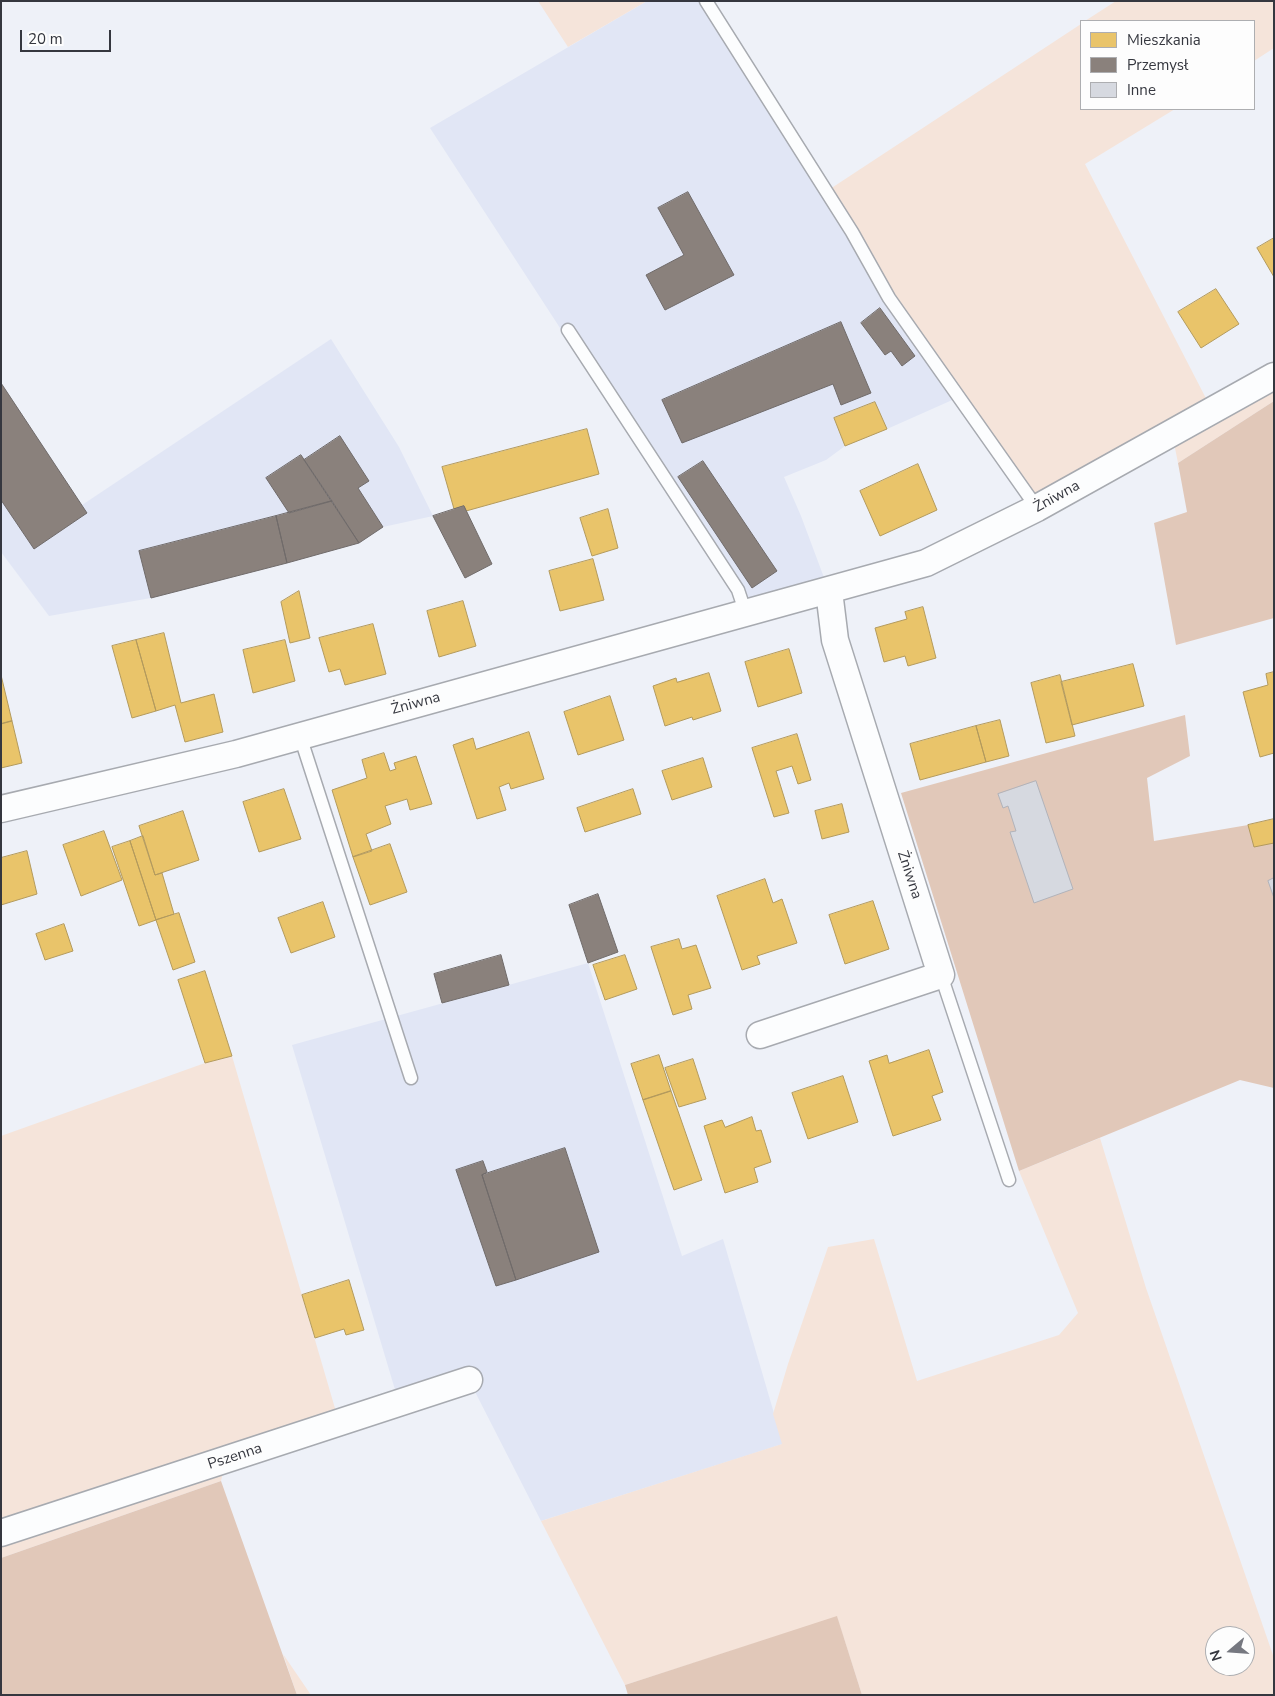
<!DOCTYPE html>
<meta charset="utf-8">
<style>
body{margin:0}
#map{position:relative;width:1275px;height:1696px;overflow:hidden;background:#eef1f8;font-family:"Nunito Sans",sans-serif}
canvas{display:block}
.frame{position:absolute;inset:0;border:2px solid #35373f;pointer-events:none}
.legend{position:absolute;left:1080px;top:20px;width:175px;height:90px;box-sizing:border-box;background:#fdfdfd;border:1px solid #adaeb1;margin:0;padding:6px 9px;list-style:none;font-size:15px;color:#35373f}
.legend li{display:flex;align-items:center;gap:10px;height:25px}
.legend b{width:25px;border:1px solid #adaeb1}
.north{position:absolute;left:1205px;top:1626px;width:50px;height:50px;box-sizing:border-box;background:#fdfdfd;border:1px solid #adaeb1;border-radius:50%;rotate:252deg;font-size:14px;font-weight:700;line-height:20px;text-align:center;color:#35373f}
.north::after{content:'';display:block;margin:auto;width:18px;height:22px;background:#767880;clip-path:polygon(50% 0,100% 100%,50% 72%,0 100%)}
.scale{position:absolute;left:20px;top:30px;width:91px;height:22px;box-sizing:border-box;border:2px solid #35373f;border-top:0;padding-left:6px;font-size:15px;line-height:18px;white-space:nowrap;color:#35373f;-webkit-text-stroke:4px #fdfdfd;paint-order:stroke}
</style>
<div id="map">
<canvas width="1275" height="1696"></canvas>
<div class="frame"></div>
<ul class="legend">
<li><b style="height:14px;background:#e9c46a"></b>Mieszkania</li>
<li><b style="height:14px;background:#8a817c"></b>Przemysł</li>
<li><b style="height:14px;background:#d6d9e0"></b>Inne</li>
</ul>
<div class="north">N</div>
<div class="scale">20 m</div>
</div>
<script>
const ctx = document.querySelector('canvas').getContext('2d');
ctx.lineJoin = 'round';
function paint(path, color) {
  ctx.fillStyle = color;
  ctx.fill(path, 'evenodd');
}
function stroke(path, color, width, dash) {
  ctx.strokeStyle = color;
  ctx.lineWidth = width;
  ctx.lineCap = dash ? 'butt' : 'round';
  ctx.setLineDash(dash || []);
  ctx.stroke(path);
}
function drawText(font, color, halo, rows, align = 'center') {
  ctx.font = font + ' "Nunito Sans",sans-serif';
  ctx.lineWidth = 5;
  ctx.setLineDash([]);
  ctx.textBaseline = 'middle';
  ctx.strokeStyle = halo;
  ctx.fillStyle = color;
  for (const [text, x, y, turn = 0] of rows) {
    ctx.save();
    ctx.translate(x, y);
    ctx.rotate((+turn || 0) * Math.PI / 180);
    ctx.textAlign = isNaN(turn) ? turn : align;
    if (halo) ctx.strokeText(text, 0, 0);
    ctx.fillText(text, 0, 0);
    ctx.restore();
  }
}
paint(new Path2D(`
 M647,1H706L959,397L887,429L845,446L826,460L784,477L801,516L829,591L746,614L430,128Z
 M331,339L399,447L433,516L383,527L359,543L287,563L151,598L49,616L1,552V383L82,505Z
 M588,963L682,1256L723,1239L783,1444L541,1521L469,1380L399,1403L292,1045Z`), '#e1e6f5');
paint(new Path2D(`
 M538,1H647L568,47Z
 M1116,1H1274V48L1254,61V21H1085Z
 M1081,24V109H1175L1085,164L1212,410L1274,376V401L1178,463L1172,433L1037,508L959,397L827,191Z
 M232,1056L339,1422L226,1459L221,1481L1,1558V1136L205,1063Z
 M1100,1138L1146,1288L1274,1658V1695H862L837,1617L625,1685L541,1521L782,1444L773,1414L788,1364L828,1247L874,1239L917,1381L1059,1335L1078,1313L1019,1171ZM1215,1636H1245V1666H1215Z
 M283,1654L311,1695H297Z`), '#f5e4da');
paint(new Path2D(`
 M1274,401V618L1176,645L1154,523L1187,512L1178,463Z
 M1185,715L1190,756L1147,778L1154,841L1248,825L1274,819V1088L1240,1080L1019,1171L901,793Z
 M221,1481L297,1695H1V1558Z
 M837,1616L862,1695H628L625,1685Z`), '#e1c8b9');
const homes = new Path2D(`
 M1274,238V277L1257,248Z
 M1216,289L1239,324L1201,348L1178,312Z
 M875,402L887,429L845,446L834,418Z
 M587,429L599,474L466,511L464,506L454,509L442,467Z
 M918,464L937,510L880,536L860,491Z
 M608,509L618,548L592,556L580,518Z
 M593,559L604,600L560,611L549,571Z
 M299,591L310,638L290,643L281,602Z
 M463,601L476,646L439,657L427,611Z
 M923,607L936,658L908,666L905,656L884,662L875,628L907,619L905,612Z
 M373,624L386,674L345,685L340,669L329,672L319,638Z
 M164,633L181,703L214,694L223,732L185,742L175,705L156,711L136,640Z
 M136,640L156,711L132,718L112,646Z
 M285,640L295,681L253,693L243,650Z
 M789,649L802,693L758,707L745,662Z
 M1133,664L1144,706L1072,725L1061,682Z
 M1274,672V753L1260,757L1243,692L1268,685L1266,674Z
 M709,673L721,711L693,720L692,717L665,726L653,686L676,678L677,682Z
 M1,675L12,721L1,724Z
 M1060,675L1075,736L1046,743L1031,683Z
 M610,696L624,740L578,755L564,712Z
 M1000,720L1009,756L986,762L976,726Z
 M12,721L22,763L1,768V724Z
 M976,726L986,762L920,780L910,744Z
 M529,732L544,779L511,789L509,783L499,787L506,810L477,819L453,745L473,738L476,749Z
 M797,734L811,780L798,784L792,766L776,771L789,813L774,817L752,748Z
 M384,753L390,771L396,769L394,763L416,756L432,804L410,810L407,799L385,806L391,824L366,834L372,851L353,857L332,790L367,778L362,760Z
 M703,758L712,787L672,800L662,771Z
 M284,789L301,839L259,852L243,802Z
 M633,789L641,814L585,832L577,808Z
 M842,804L849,832L822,839L815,811Z
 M183,811L199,860L155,875L139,826Z
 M1274,819V843L1254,847L1248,825Z
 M104,831L122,880L81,896L63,845Z
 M143,836L155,875L162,873L174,914L156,920L130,841Z
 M130,841L156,920L139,926L112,847Z
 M390,844L407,892L370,905L353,857Z
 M27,851L37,894L1,905V858Z
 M765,879L773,903L782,899L797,943L757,956L760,964L742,970L717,896Z
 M873,901L889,949L845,964L829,915Z
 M323,902L335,937L291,953L278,918Z
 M179,913L195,962L173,970L156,920Z
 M64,924L73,951L45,960L36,934Z
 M679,939L682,949L696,945L711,988L688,995L692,1009L673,1015L651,947Z
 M625,955L637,989L605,1000L593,965Z
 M205,971L232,1056L205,1063L178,980Z
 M929,1050L943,1092L932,1096L941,1120L893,1136L869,1061L887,1055L889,1063Z
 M659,1055L671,1091L643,1100L631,1064Z
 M693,1059L706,1099L679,1107L665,1068Z
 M843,1076L858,1122L808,1139L792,1093Z
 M671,1091L702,1180L674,1190L643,1100Z
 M752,1117L756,1131L761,1130L771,1162L754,1168L758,1182L725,1193L704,1126L722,1120L725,1127Z
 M349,1280L364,1330L346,1335L344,1329L315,1338L302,1295Z`);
paint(homes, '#e9c46a');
stroke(homes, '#b39a5d', 1);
const industry = new Path2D(`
 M688,192L734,275L665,310L646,275L684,255L658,208Z
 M880,308L915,356L902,366L891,351L885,355L861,323Z
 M841,322L871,393L841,405L833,384L682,443L662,400Z
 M1,383L87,513L34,549L1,500Z
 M340,436L369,481L358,488L383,527L359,543L304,460Z
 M301,455L332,501L289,513L266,478Z
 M703,461L777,571L752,588L678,477Z
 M332,501L359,543L287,563L276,516Z
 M464,506L492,564L465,578L433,516Z
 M276,516L287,563L151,598L139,551Z
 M598,894L618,952L588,963L569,905Z
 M501,955L509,985L442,1003L434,974Z
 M565,1148L599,1252L516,1280L482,1175Z
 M483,1161L487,1172L482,1175L516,1280L496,1286L456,1170Z`);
paint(industry, '#8a817c');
stroke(industry, '#706b6a', 1);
const building = new Path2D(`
 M1036,781L1073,889L1034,903L1010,832L1016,831L1008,806L1003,808L998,794Z
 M1274,878V898L1268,881Z`);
paint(building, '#d6d9e0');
stroke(building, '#b1b3ba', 1);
const lane = new Path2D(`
 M706,1L852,232L889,298L1037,508
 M568,330L738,590L746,614
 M300,736L411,1078
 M941,975L1009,1180`);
const street = new Path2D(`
 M1,809L236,754L926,563L1037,508L1274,376
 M760,1035L941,975L835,640L829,591
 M1,1533L469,1380`);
stroke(lane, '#a7aab0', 15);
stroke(street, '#a7aab0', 29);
stroke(lane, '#fcfdfe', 12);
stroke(street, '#fcfdfe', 26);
drawText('15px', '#35373f', '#fdfdfd', [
 ["Żniwna",1057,497,-29],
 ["Żniwna",416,704,-15],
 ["Żniwna",909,875,72],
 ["Pszenna",235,1457,-18]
]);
</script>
